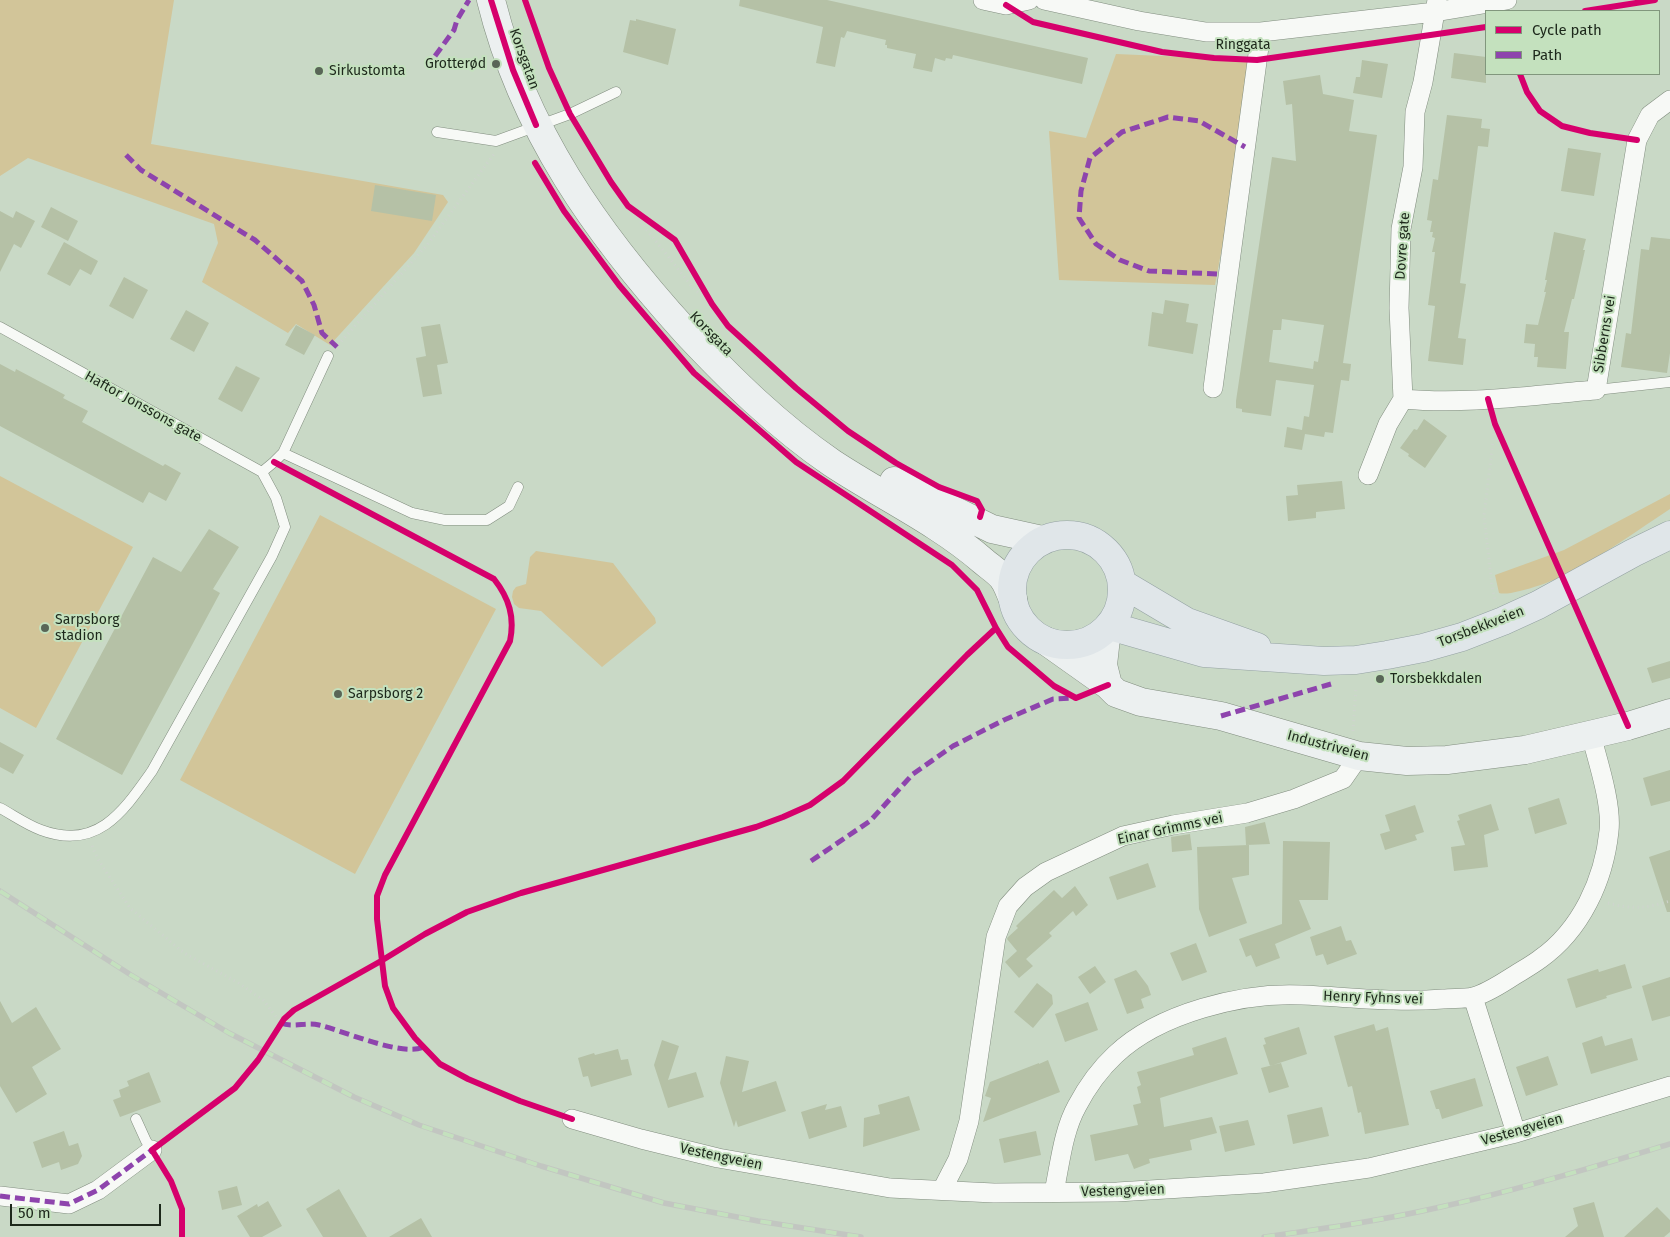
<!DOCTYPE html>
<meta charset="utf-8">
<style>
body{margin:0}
#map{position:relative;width:1670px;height:1237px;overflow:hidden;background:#c9d9c6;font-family:"Fira Sans",sans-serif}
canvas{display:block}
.legend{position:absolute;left:1485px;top:10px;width:175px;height:65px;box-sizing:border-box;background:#c4e1be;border:1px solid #81977d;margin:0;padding:6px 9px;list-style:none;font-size:15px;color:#1d281b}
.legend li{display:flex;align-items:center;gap:10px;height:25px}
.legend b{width:25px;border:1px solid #81977d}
.scale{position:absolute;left:10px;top:1204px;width:151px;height:22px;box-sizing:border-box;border:2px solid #1d281b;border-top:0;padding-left:6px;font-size:15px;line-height:18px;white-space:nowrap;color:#1d281b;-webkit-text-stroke:4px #c4e1be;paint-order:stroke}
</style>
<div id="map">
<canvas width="1670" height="1237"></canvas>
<ul class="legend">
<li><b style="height:6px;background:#d6006c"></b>Cycle path</li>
<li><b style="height:6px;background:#8e44ad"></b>Path</li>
</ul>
<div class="scale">50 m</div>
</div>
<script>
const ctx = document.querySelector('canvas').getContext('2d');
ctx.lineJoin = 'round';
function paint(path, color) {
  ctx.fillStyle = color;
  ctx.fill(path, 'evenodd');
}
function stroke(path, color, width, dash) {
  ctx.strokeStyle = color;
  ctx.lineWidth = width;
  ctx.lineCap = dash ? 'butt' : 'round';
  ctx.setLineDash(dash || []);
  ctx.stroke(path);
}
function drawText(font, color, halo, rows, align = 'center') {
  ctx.font = font + ' "Fira Sans",sans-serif';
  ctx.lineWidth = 4;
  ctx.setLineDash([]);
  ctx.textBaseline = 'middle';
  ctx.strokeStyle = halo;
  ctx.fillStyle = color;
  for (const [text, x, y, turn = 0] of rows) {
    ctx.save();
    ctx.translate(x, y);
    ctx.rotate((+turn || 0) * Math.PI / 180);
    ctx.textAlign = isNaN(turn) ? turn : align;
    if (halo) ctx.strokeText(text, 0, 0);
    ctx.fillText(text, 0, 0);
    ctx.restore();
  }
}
paint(new Path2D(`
 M0,0H174L151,144L443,195L448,202L414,253L330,345L296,324L288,333L202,282L218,243L214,224L28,158L0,176Z
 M1116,54L1257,60L1215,285L1059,280L1049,131L1086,138Z
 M0,476L133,547L36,728L0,708Z
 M1670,494V509C1638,530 1606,553 1572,572C1559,579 1512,597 1499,593L1495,575L1564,550Z
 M320,515L496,609L355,874L180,780Z
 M536,551L613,563L655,618L656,623L602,667L541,611L519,608L514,604L512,597L513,591L516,587L526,584L530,557Z`), '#d2c599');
paint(new Path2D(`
 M740,0H827L1088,58L1082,84L953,55L952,59L946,58L945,61L935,58L932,72L913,68L916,54L887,48V45H885L886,40L847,31L845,36L844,38L841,37L835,67L816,63L823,27L739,6Z
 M636,19L676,29L668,65L623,52L630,20L636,21Z
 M1454,53L1486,57V83L1451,78Z
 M1362,60L1388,64L1382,98L1353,93L1356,77H1360Z
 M1320,75L1323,94L1354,100L1349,131L1377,135L1343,363L1351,364L1349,381L1341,380L1333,433L1325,432L1324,437L1305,434L1302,450L1284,447L1287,427L1302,430L1304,416L1309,417L1314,385L1276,380L1271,416L1242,412V409L1236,408V401L1272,157L1296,161L1292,104L1286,105L1283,81ZM1282,319L1324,325L1318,362L1314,361L1313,369L1269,362L1273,330H1281Z
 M1447,115L1482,119L1481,128L1490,129L1488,147L1478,146L1460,283L1466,284L1458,338L1466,339L1463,365L1428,361L1435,306L1428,305L1435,252H1432L1435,238L1432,237L1433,232H1430L1432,221L1427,220L1433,179L1438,180Z
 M1568,148L1601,153L1594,196L1561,191Z
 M375,185L436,195L432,221L371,211Z
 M51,207L78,221L68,241L41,227Z
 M0,211L13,218L16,211L35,221L21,248L14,244L0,272Z
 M1554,232L1586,239L1583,250H1585L1574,299H1572L1564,332H1569L1566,369L1537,367L1538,357H1534L1535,344L1524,343L1526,324L1538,325L1546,292H1544L1547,280H1545Z
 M1651,237L1670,239V353L1667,373L1621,367L1626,333L1631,334L1641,249L1649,250Z
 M64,242L98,261L91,275L80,269L70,286L47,274Z
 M124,277L148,290L133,319L109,306Z
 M1165,300L1189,304L1186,322L1198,324L1193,354L1148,346L1152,312L1163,314Z
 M186,310L209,323L194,352L170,339Z
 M440,324L448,363L437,365L442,394L423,397L416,358L426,356L421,327Z
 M296,325L315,335L304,355L285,345Z
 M0,364L15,372L16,369L65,395L63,398L88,411L82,422L163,466L165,464L181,473L166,501L149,492L143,503L0,426Z
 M236,366L260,378L242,412L218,399Z
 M1424,419L1447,436L1425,468L1408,456L1409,454L1400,448L1414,429L1417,430Z
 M1342,481L1345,509L1316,512V518L1288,521L1286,496L1298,495L1297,485Z
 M209,529L239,547L213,589L220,593L122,775L56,739L153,557L181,572Z
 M1670,661V678L1652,683L1647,668Z
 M0,742L24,755L13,774L0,767Z
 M1670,770V801L1651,806L1643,778Z
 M1559,798L1567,824L1535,834L1528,808Z
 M1491,804L1499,830L1484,835L1488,867L1454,871L1451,847L1465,845L1457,821L1460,820L1458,815Z
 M1415,805L1424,832L1415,835L1417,840L1385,850L1380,834L1390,831L1385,815Z
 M1265,822L1270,844L1246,845L1245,827Z
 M1190,834L1192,850L1172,852L1171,837Z
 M1283,841L1330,842L1328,900H1299L1311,929L1275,944L1280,958L1256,967L1251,955L1246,957L1239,939L1282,924Z
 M1249,845V875L1232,878L1247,923L1209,937L1199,909L1197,847Z
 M1670,850V912H1667L1649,857Z
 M1148,863L1156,887L1117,900L1109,877Z
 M1075,886L1088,905L1076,916L1073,911L1049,933L1052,936L1026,959L1033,966L1019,978L1005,962L1017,951L1007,939L1008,937L1018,928L1016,926L1021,921L1054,890L1062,898Z
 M1341,926L1346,941L1351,940L1357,954L1327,965L1323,954L1316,956L1310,937Z
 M1196,943L1207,972L1182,981L1170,953Z
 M1625,964L1632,988L1606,996L1607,998L1576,1008L1567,979L1598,969L1599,972Z
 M1095,966L1106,982L1090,994L1078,977Z
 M1136,970L1148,986L1151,995L1141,999L1144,1008L1127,1014L1114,979Z
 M1670,977V1016L1652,1021L1642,986Z
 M1037,983L1052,995L1053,1004L1033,1028L1014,1012Z
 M0,1001L12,1023L36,1007L61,1049L32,1067L47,1094L16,1113L0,1086Z
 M1088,1002L1098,1030L1065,1042L1055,1014Z
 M1374,1024L1376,1031L1388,1027L1409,1125L1365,1134L1361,1112L1358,1113L1352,1086L1348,1087L1334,1036Z
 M1299,1027L1307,1054L1270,1066L1263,1045L1266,1044L1264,1038Z
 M1602,1036L1605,1046L1632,1038L1638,1060L1591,1074L1582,1043Z
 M1226,1037L1238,1074L1160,1098L1164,1127L1212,1117L1217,1133L1190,1140L1192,1150L1149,1159L1150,1163L1134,1169L1128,1154L1095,1161L1090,1135L1138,1125L1133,1105L1141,1103L1137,1087L1141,1085L1137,1072L1194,1055L1192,1048Z
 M662,1040L679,1046L668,1080L696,1072L704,1097L668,1108L654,1065Z
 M618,1049L621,1060L628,1059L632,1075L591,1087L588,1076L583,1077L578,1058L594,1053L595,1055Z
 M726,1056L749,1061L742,1092L776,1081L786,1111L738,1127L736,1120L734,1127L720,1083Z
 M1548,1056L1558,1085L1526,1096L1516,1067Z
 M1048,1060L1060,1092L983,1122L991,1098L985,1096L990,1082L1039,1063V1064Z
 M1281,1063L1289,1087L1269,1093L1261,1068Z
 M149,1072L161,1102L120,1117L113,1100L121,1097L119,1090L129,1086L127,1081Z
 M1475,1078L1483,1106L1442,1119L1439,1109H1436L1430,1091Z
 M909,1096L920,1130L863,1147L864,1118L880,1114L878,1105Z
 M827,1104L825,1110L841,1106L847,1127L809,1139L801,1112Z
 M1322,1107L1329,1136L1293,1144L1287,1115Z
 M1248,1120L1255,1145L1225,1152L1219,1126Z
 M64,1131L69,1146L78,1143L82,1156L78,1164L61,1170L59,1162L42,1168L33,1142Z
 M1036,1131L1041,1155L1004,1163L999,1139Z
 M237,1186L242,1205L222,1210L218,1191Z
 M339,1189L367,1237H323L306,1209Z
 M268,1201L282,1226L262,1237H250L237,1216L257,1204L258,1207Z
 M1594,1202L1604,1237H1565L1578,1226L1573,1208Z
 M1657,1207L1670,1220V1232L1664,1237H1624Z
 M421,1218L432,1237H389Z`), '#b5c1a6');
const lane = new Path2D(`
 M437,132L496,141L570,114L616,92
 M0,327L262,472L274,462L283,453
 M328,356L283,453L412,513L445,520H487L509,506L518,487
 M1596,390L1670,382
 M0,808C13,815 27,825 41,830C97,851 123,812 152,771L272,556L285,527L276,498L262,472
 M136,1119L146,1141L152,1150`);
const street = new Path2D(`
 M983,0L1006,5L1029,0
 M1044,0L1139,21L1206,32H1261L1435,12L1507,0
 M1213,388L1261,32
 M1403,399C1467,405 1532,395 1596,390L1637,140L1650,115L1670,100
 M1368,475L1388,424L1403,399L1399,308L1401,229L1413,167L1415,112L1423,82L1437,0
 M1473,997L1516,1133
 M572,1119L641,1139L718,1158L890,1188L994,1193L1117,1192L1264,1183L1369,1168L1516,1133L1670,1086
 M942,1190L958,1159L969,1121L996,937L1008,906L1025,887L1046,872L1123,836L1173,825L1247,813L1294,799L1343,779L1359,756
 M1054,1192C1060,1164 1063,1131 1077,1106C1087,1087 1100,1069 1115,1055C1159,1013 1243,992 1302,995C1350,997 1396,1003 1443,999C1453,998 1464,999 1473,997C1488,993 1502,983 1515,975C1523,970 1532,965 1540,959C1581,930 1604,880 1609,831C1612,804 1598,762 1591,735
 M0,1196L69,1204L98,1190L152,1150`);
const secondary = new Path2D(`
 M491,0C523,130 597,234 686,332C731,380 778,426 832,463C882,496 938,522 983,561C990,567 1000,573 1004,580C1008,586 1010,593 1013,599
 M894,481L992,529L1042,540
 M1107,629L1103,665L1108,685
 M1046,641L1108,685L1116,693L1141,702L1221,716L1359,756L1407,761L1447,760L1525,750L1628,726L1670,713`);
const primary = new Path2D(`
 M1012 590a55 55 0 1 1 110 0a55 55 0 1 1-110 0Z
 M1123,584L1187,622L1257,647
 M1110,626L1204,653L1324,661L1356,660L1387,655L1423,648L1462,637L1503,621L1538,605L1633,553L1670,535`);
stroke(lane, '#818d7f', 11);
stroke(street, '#818d7f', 20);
stroke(secondary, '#818d7f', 29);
stroke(primary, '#93a1a2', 29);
stroke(new Path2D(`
 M628,206L693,288L712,304
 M338,345L427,245L494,154
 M1495,424L1484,516L1492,586L1495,599
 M1353,731L1356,687
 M92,846L99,861L130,908L184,953L237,982L263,1000L281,1023
 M1608,903C1633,910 1646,908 1670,901`), '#cfd4ce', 3, [1, 4]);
stroke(lane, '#f7f9f6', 10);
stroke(street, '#f7f9f6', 19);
stroke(secondary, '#ecf0f0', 28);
stroke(primary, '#e0e6e9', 28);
const rail = new Path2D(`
 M0,891L131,975L229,1033L354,1097L419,1125L541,1166L664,1203L758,1221L861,1237
 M1264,1237C1321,1229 1379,1221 1436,1208C1515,1191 1593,1167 1670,1144`);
stroke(rail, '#c2c6c1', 5.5);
stroke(rail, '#c4e1be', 4, [11]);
stroke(new Path2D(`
 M435,56L454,30L457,20L469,0
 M126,155L141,170L255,240L302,281L314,305L322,333L337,347
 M1217,274L1149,271L1120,260L1096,244L1079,218L1081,191L1090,158L1122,132L1168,117L1199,121L1245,147
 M1221,716L1331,684
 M811,861L870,821L913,774L953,746L1004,720L1053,699L1074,698
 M281,1023C293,1028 306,1022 319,1025C344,1031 402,1057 424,1047
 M0,1196L69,1204L98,1190L152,1150`), '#8e44ad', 5, [10, 5]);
stroke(new Path2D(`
 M491,0L513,70L536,125
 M525,0L549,68L570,114L611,182L628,206L675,240L712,304L728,326L796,388L848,431L896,463L939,487L977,501L982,510L980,517
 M1006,5L1033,22L1162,52L1214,58L1257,60L1486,27
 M1585,11L1655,0
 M1520,74L1527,92L1540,111L1562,126L1590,133L1637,140
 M535,163L564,211L619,285L694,373L796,462L952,565L977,590L996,628L1008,647L1054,686L1076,698L1108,685
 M1488,399L1495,424L1628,726
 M274,462L494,579C509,598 515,617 510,641L385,875L377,896V919L385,986L393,1008L415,1038L440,1064L468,1079L520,1101L572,1119
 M182,1237V1209L171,1181L152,1150L235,1088L258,1060L284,1019L294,1010L381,961L425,934L467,912L521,893L756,827L783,817L810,805L843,781L967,655L996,628`), '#d6006c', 6);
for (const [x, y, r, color] of [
 [496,64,5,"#596657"],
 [319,71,5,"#596657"],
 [45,628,5,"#596657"],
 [1380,679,5,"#596657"],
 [338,694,5,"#596657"]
]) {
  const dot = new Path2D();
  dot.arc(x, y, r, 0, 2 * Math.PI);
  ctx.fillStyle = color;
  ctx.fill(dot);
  stroke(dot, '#c4e1be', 2);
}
drawText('14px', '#1d281b', '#c4e1be', [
 ["Ringgata",1243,45],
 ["Korsgatan",524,59,70],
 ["Dovre gate",1403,246,-86],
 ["Korsgata",711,334,46],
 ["Sibberns vei",1605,334,-81],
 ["Haftor Jonssons gate",143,407,29],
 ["Torsbekkveien",1481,627,-21],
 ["Industriveien",1328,746,15],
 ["Einar Grimms vei",1170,829,-12],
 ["Henry Fyhns vei",1373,998,2],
 ["Vestengveien",1522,1130,-16],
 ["Vestengveien",721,1157,12],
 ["Vestengveien",1123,1191,-2]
]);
drawText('14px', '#1d281b', '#c4e1be', [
 ["Grotterød",486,64,"right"],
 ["Sirkustomta",329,71],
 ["Sarpsborg",55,620],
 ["stadion",55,636],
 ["Torsbekkdalen",1390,679],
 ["Sarpsborg 2",348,694]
], 'left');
</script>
